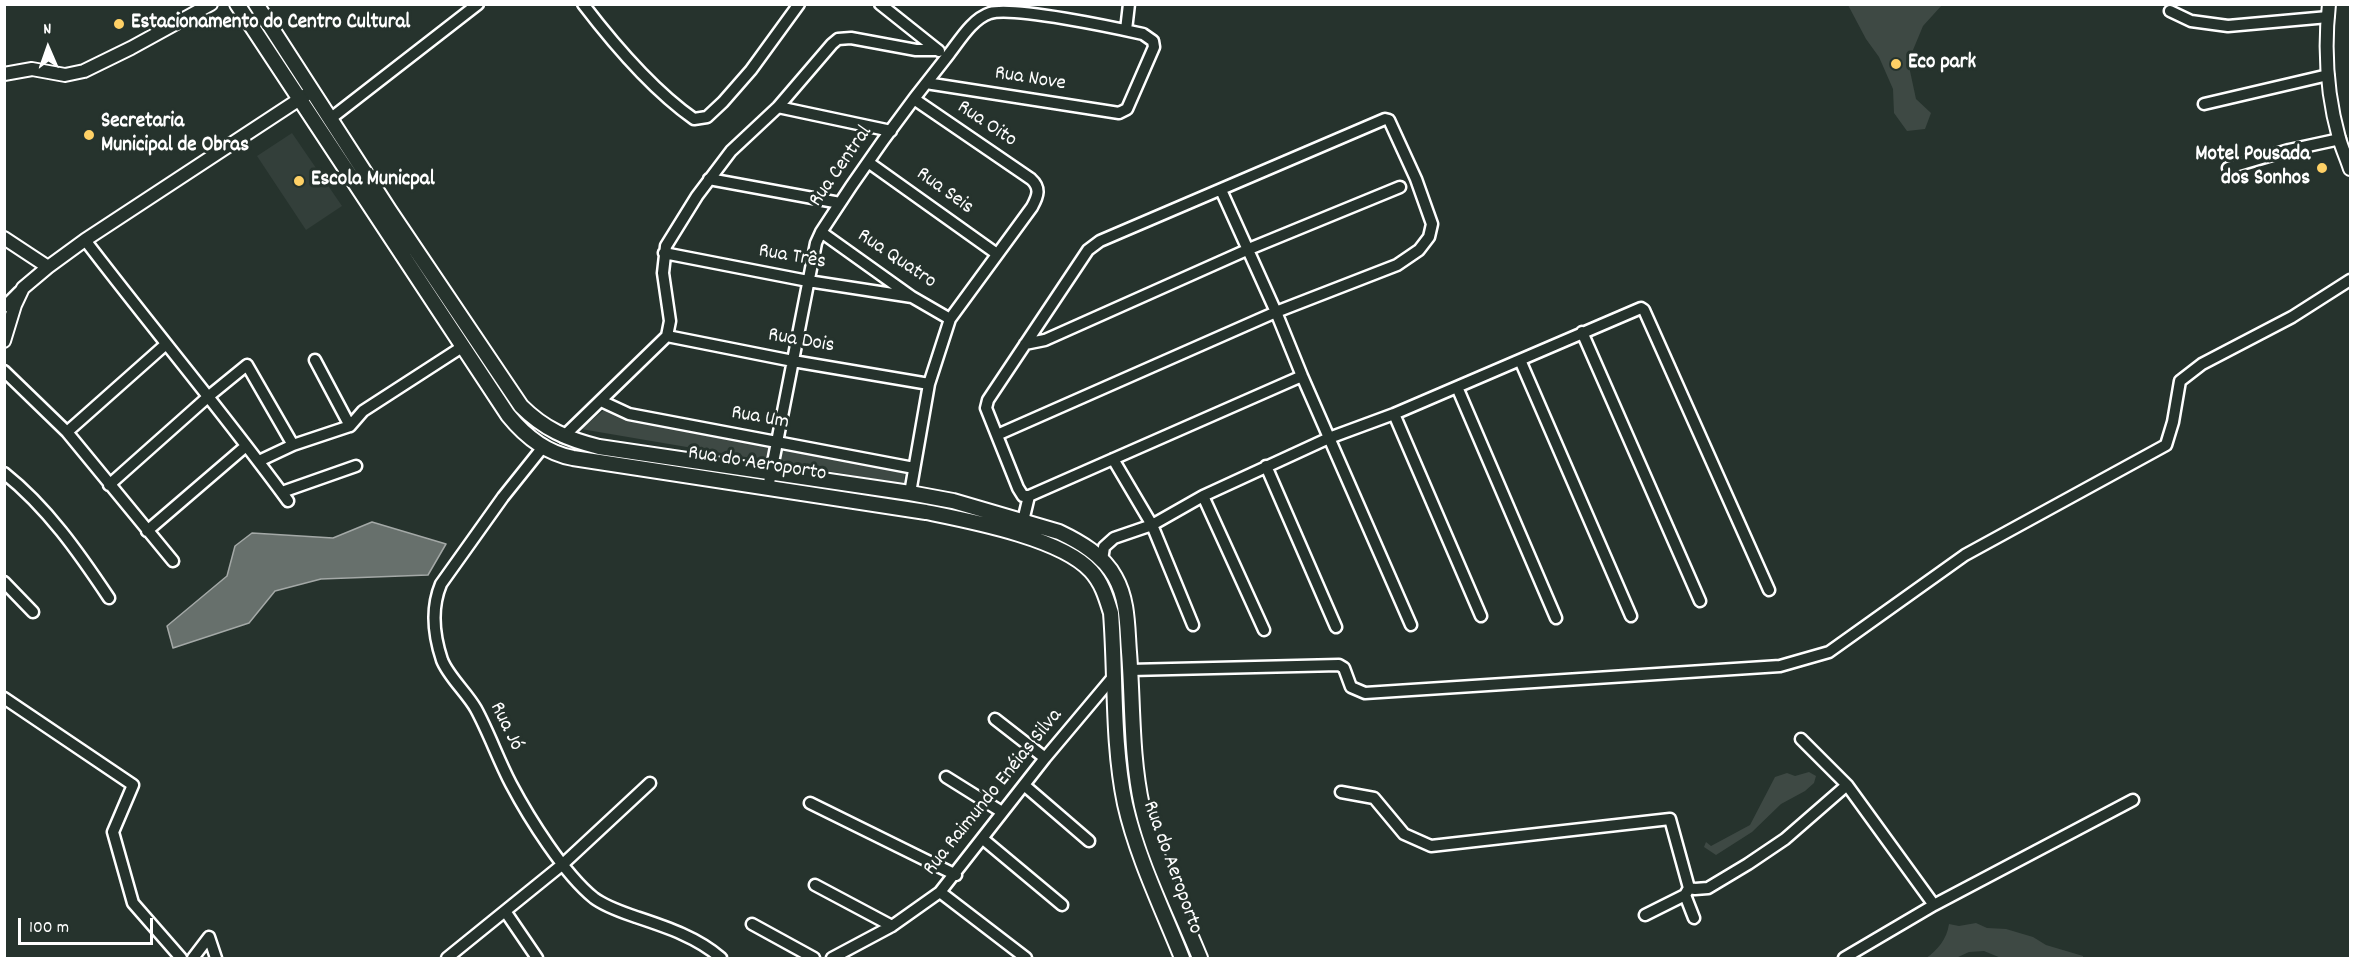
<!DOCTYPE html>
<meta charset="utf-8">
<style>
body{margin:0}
#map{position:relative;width:2355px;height:963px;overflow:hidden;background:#26332d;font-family:Dekko,sans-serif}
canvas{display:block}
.frame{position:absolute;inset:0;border:6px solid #fff;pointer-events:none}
.north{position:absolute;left:18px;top:18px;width:60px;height:60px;-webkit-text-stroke:4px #26332d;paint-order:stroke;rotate:358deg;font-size:16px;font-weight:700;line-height:24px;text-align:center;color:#fff}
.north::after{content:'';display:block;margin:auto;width:21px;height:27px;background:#fff;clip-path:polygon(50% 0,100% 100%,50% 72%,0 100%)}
.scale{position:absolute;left:18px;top:918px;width:135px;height:27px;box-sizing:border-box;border:3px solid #fff;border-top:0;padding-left:8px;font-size:18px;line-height:21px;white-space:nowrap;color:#fff;-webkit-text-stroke:4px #26332d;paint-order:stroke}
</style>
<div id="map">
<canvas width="2355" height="963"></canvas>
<div class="frame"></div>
<div class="north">N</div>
<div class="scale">100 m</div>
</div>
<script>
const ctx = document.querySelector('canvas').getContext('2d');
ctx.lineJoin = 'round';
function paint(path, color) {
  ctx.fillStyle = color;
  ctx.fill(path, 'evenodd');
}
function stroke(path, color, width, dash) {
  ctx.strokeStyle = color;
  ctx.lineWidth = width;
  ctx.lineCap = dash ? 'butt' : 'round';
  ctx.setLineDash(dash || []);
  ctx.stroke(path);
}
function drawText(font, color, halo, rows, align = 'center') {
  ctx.font = font + ' Dekko,sans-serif';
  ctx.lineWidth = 6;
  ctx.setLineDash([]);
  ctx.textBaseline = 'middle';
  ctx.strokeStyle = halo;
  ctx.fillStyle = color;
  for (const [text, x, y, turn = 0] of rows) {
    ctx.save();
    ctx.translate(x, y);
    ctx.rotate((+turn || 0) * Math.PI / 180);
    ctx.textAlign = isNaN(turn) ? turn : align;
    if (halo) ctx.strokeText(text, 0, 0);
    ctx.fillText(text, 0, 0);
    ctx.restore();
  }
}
paint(new Path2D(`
 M292,133L342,206L306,230L257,156Z`), '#333f3a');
paint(new Path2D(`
 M1848,5H1942L1923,26L1913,50L1910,71L1916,99L1931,113L1925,129L1907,131L1894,113L1893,89L1879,57L1866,39Z
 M604,410L905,468L904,484L581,429Z
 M1809,772L1816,776L1814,783L1805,791L1781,804L1752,832L1716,855L1704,847L1706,842L1711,846L1750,825L1775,777L1787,773L1795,776Z
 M1976,923L1987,928L2006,929L2033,937L2046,945L2083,956V958H2001L1984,951L1969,952L1956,958H1926C1937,951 1947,939 1949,924L1959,926Z`), '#3e4944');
const water = new Path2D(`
 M372,522L446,544L428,575L321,579L275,591L249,623L173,648L167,626L227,576L235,546L252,533L333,538Z`);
paint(water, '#67706c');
stroke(water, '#a4a9a7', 1.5);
const minor = new Path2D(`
 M583,4C612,42 654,91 694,119L707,117L723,102L751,70L799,4
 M880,4L939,51
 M2170,11L2191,21L2228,26L2328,17
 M1126,30L1129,4
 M2204,104L2328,75
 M778,107L891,131
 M330,119L478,4
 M868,162L997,254
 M2228,168L2289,150L2340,139
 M709,179L840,203
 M1221,190L1276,312L1302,376L1411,625
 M821,232L912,297L950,319
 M85,240C152,328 223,412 288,501
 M664,253L808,281L912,297
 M4,307L19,292
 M1582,332L1700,601
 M667,336L793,361L929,384
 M1025,344L1045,340L1249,249L1400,187
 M315,360L350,426
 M1520,360L1631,616
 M4,371L67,432L173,561
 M1457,387L1556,618
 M601,401L629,414L914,468
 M1394,414L1481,616
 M67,432L165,345
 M997,435L1276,312L1397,265L1419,250L1429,237L1432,224L1416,179L1389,120L1385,119L1100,241L1088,250L988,400L986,408L1018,488L1023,496H1029L1302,376
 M563,437L667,336L670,321L663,273L666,246L697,196L731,151L778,107L832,44L838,39L851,38L916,50H938
 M543,447L503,497L441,584C431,608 434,636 442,660C448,676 467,693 476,709C489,733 498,759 511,784C529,818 564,874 594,898C606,907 622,912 636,917C666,927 697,937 721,958
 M1113,459L1152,525L1193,625
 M259,461L293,445L350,426L363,411L462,347
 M1266,466L1336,627
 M4,473C47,507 79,553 109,598
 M109,485L209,396L247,365L293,445
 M768,488L816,243L821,232C860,171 903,111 949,54C960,40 972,19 990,13C1013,6 1116,28 1143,34L1153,41L1154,47L1127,109L1119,113L926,83
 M282,492L356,466
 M910,493L929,384L950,319L1032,207C1038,196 1041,188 1031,179L914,99
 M1203,496L1264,630
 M1023,521L1029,496
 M147,531L246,446
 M1102,560L1104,547L1114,538L1152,525L1203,496L1329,438L1394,414L1641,308L1644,310L1769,590
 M4,582L33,612
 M1130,670L1339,665L1344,668L1351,687L1365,693L1780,666L1829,652L1965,555L2166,445L2173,422L2180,381L2202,364L2292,317L2350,280
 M4,698L133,785L113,832L133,903L181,958
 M995,719L1045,758
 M1801,739L1847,785L1934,905
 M946,777L1002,812
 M1024,785L1089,841
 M1341,792L1374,798L1404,834L1431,846L1670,819L1689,888L1685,895L1645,915
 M810,803L956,875
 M983,839L1062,905
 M815,885L892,926
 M1689,888L1695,889L1708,888L1748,864L1785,839L1847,785
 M940,892L1026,958
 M1685,895L1694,918
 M505,911L537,958
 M752,924L814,958
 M193,958L209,937L216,958
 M447,958L563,864L650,783
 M832,958L892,926L940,892L1045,758L1114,676
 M1844,958L1934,905L2133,800`);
const tertiary = new Path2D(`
 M2329,4C2324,49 2327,95 2339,138C2342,149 2347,159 2350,169
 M4,74L32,69L65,75L84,71L131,48L211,4
 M4,238L48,267
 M4,341L15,305L23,288L48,267L85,240L312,91`);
const secondary = new Path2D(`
 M237,4L508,415C525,436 546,453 573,458L926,512C970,521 1061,538 1091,571C1102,583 1106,597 1111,613C1116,676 1112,742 1125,804C1137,857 1162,908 1182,958
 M256,4L389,210L521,406C544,429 567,439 599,447L910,493L953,501L1059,532C1080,542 1103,555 1115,577C1128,600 1127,626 1129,652C1133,703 1131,756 1142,806C1154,858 1180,909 1200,958`);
stroke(minor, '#fff', 15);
stroke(tertiary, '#fff', 16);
stroke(secondary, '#fff', 18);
stroke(minor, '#26332d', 10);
stroke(tertiary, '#26332d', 12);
stroke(secondary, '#26332d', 14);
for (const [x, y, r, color] of [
 [119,24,6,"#ffd166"],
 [1896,64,6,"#ffd166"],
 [89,135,6,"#ffd166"],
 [2322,168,6,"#ffd166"],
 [299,181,6,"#ffd166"]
]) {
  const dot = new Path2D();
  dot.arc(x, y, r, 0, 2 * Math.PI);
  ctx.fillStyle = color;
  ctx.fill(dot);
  stroke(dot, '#26332d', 2);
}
drawText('bold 21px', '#fff', '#26332d', [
 ["Estacionamento do Centro Cultural",131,24],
 ["Eco park",1908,64],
 ["Secretaria",101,123],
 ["Municipal de Obras",101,147],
 ["Motel Pousada",2310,156,"right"],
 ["dos Sonhos",2310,180,"right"],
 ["Escola Municpal",311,181]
], 'left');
drawText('21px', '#fff', '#26332d', [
 ["Rua Nove",1030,80,9],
 ["Rua Oito",986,125,34],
 ["Rua Central",842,167,-55],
 ["Rua Seis",944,192,36],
 ["Rua Três",792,258,10],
 ["Rua Quatro",896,260,34],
 ["Rua Dois",801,342,10],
 ["Rua Um",760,419,10],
 ["Rua do Aeroporto",757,465,9],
 ["Rua Jó",505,727,64],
 ["Rua Raimundo Enéias Silva",994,793,-51],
 ["Rua do Aeroporto",1171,868,70]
]);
</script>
